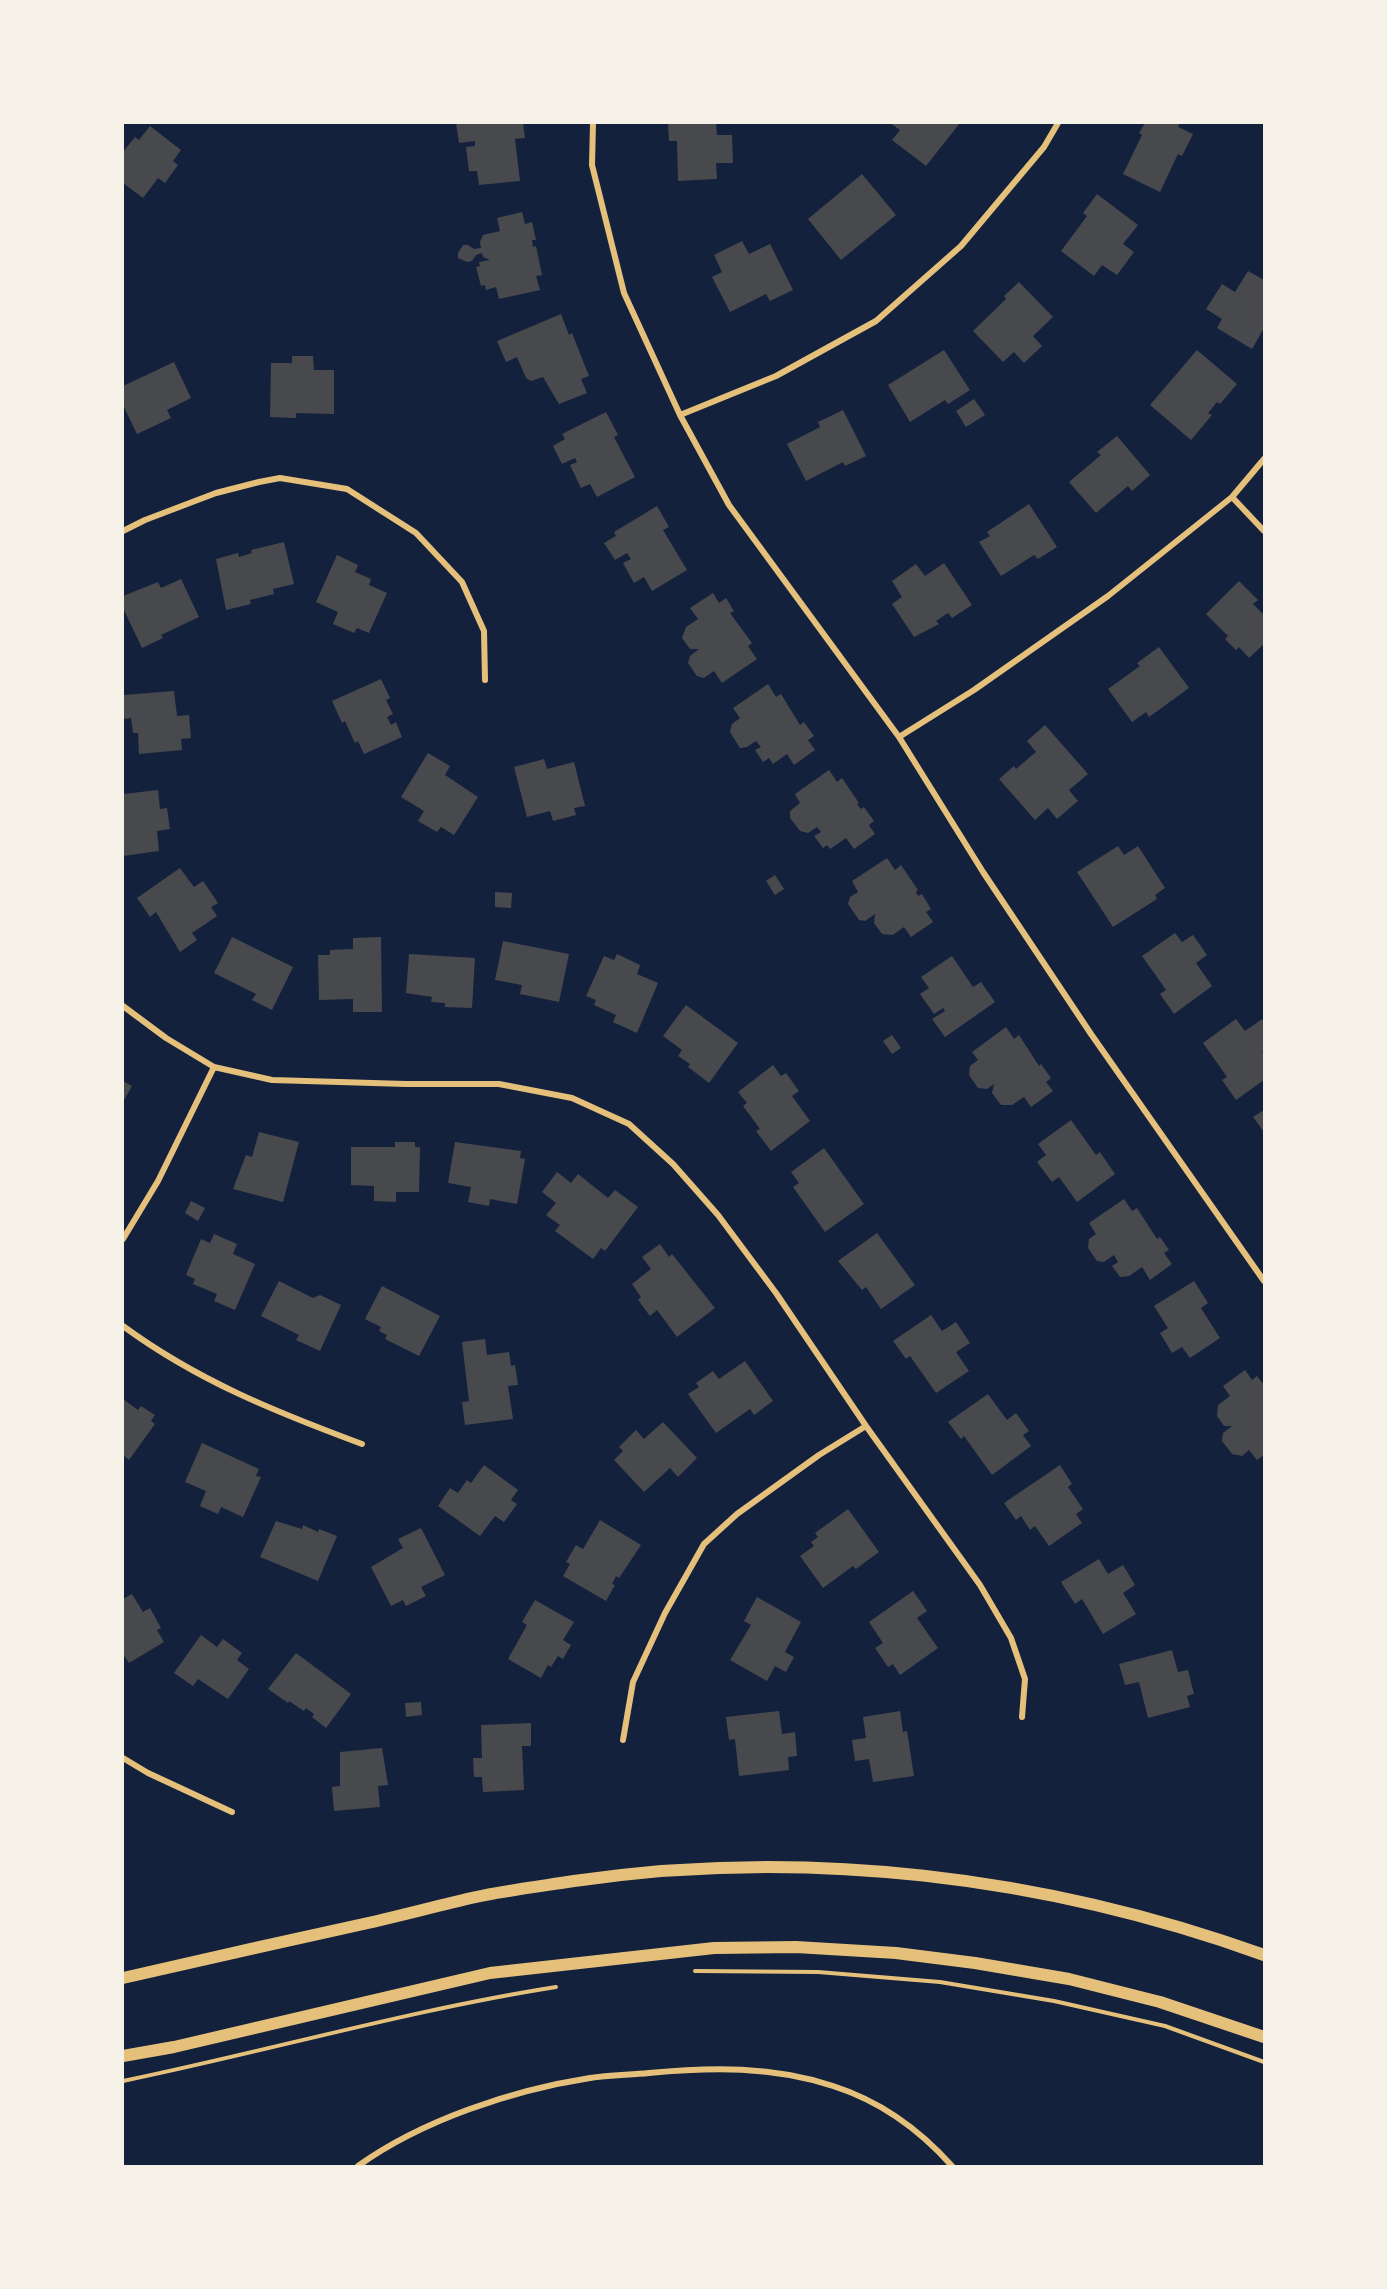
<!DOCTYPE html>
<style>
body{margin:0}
#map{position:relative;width:1387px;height:2289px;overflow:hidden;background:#14213d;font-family:Roboto,sans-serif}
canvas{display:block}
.frame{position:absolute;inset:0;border:124px solid #f6f1e7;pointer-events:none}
</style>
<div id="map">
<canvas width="1387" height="2289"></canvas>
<div class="frame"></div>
</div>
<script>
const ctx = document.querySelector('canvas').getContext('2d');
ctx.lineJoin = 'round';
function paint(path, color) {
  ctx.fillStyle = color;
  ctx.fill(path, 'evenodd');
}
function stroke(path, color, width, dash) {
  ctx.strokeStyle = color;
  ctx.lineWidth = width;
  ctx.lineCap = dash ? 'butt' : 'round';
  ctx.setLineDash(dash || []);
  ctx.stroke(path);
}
paint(new Path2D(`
 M456,123H523L525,138L515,139L520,181L479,185L477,171H469L466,147L475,146V141L459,143Z
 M668,123H716L717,135H732L733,163H716L717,179L678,181L677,141H669Z
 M890,123H960L926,166L892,140L900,130Z
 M1145,123H1180L1178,127L1193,134L1182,156L1178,154L1160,192L1123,174L1142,135L1139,133Z
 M150,126L181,150L173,161L178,165L165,183L158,178L143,198L123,183V152L135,137L139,140Z
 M862,174L896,215L841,260L808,219Z
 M1097,194L1138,225L1123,244L1134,252L1117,275L1102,265L1094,276L1061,251L1087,216L1083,213Z
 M522,212L525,224L532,222L536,240H532L533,247L536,246L542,275L536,276L540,290L499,299L496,287L486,290L485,285L481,286L476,267L480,266L479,262L490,260L483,257L482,253L476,255L472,261L467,262L458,258V253L463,245H468L474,249L481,248L480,242L483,235L500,231L497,218Z
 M742,241L749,254L770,244L793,290L770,301L766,294L730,312L712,277L722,272L714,255Z
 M1248,271L1264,280V328L1252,349L1217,328L1222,319L1206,309L1222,284L1235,292Z
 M1019,282L1053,317L1033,336L1042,346L1024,363L1014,352L1003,362L973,331L1006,299L1004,296Z
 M561,314L569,335L572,333L589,376L581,379L587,393L559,404L543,377L531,381L526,378L517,357L506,362L497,341Z
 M944,350L970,390L948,404L945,400L910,422L888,385Z
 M1197,350L1237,384L1220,404L1217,402L1208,413L1212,415L1191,440L1150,405Z
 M292,356H313L314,370H334V414L296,413V418L270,417L271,363H292Z
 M174,362L191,398L167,410L171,418L137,434L123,405V386Z
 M974,399L985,415L966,427L956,411Z
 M843,410L866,456L845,466L843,462L806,481L787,444L820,427L818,422Z
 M606,412L618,435L614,437L635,477L597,497L590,484L581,488L570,465L577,462L575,458L562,464L553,446L565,439L562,434Z
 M1117,436L1150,475L1132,491L1128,486L1096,513L1069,482L1101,455L1097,452Z
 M1029,504L1057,547L1038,559L1034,555L1001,576L979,542L990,536L987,532Z
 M657,506L669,527L663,530L687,570L652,591L644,577L634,583L623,563L631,559L627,553L615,560L604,543L616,536L614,532Z
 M284,542L294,584L273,589L274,594L250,600L251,604L226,610L216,559L238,553L239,557L252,553L251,550Z
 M337,555L358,565L355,572L371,579L369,585L387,593L369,633L357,628L354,633L333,624L338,612L316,602Z
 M944,563L972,605L952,618L948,613L936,621L939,624L914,637L892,604L902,597L892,581L916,564L925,576Z
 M181,579L199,617L161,635L163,638L142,648L123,608V596L158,582L161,588Z
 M1239,581L1258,600L1253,604L1264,615V644L1249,658L1239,647L1236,650L1225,639L1228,636L1206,614Z
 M713,593L719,603L726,598L734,611L730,613L752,643L748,646L757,659L722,683L714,671L704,678L697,676L688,663L690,656L699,649H690L682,638L686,627L698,619L690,608Z
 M1159,647L1189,688L1149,717L1146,712L1132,722L1108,689L1140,666L1137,663Z
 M381,679L390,698L386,700L393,714L387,717L391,725L396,722L402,737L364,754L358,741L355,743L345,721L342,723L332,701Z
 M768,684L776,697L781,694L800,725L804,722L814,736L808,740L815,750L794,765L787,754L773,764L769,758L763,762L755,750L761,747L756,741L747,747L740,748L730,732L732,724L740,718L733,708Z
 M174,691L177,716L189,715L191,738L181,739L182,750L139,754L138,733H133L131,718L124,719L123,695Z
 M1045,725L1088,774L1069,790L1078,801L1057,819L1048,808L1035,820L999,779L1014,766L1016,769L1036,752L1027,741Z
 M428,753L450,766L445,775L478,797L454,835L441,827L437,832L418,821L424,811L401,797Z
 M544,759L547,769L574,762L585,806L574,808L576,815L553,821L550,811L527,817L514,767Z
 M829,770L837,782L842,778L859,803L857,804L861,809L864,807L874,821L869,825L875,834L854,849L846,838L830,849L827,845L823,848L814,836L821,832L817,827L808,833L800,831L790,818V811L800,803L795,794Z
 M158,790L160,809L167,808L170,829L157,831L159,851L123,856V794Z
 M1118,846L1124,855L1138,846L1165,888L1155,895L1157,899L1113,927L1077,872Z
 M887,858L895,870L901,865L918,890L916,892L918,896L922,894L931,909L926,912L933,922L911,937L904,927L893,935L882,934L874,923L875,914L865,921L859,920L848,904L850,897L858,892L852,881Z
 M180,868L194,887L203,881L218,903L211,907L217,916L192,933L197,940L180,952L156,912L150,917L137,898Z
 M775,875L784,889L775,895L766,881Z
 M495,892L512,893L511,908L495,907Z
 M1175,933L1182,942L1193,935L1207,955L1196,963L1212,986L1174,1014L1160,994L1166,990L1142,956Z
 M232,937L293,967L272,1010L252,1000L256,994L214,973Z
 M381,937L382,1012H353V999L319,1000L318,955H330V950L353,949V938Z
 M503,941L569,954L559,1002L520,994L522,985L495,980Z
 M409,954L475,958L472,1008L445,1007V1003L431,1002L432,997L406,993Z
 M617,954L640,965L637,974L658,983L637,1033L613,1022L616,1015L594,1005L596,1000L586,996L604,956L614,960Z
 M952,956L973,987L981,982L995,1002L945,1037L932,1019L945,1011L943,1008L934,1014L920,994L929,988L921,977Z
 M686,1005L738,1043L709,1083L688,1067L690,1064L678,1056L682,1050L663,1036Z
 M1236,1019L1245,1031L1262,1019L1264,1023V1050L1262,1052L1264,1055V1080L1236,1100L1222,1080L1227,1077L1203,1043Z
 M1006,1027L1014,1039L1019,1035L1039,1066L1041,1064L1051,1078L1046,1082L1053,1091L1031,1107L1024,1097L1012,1105H1001L992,1093L994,1084L987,1089L978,1088L969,1075L970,1066L978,1060L972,1052Z
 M892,1035L901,1048L892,1054L883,1041Z
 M773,1065L781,1076L786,1073L799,1091L792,1096L810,1121L771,1151L756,1131L760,1129L743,1106L747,1103L738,1092Z
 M123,1081L132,1086L123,1102Z
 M1264,1110V1132L1253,1117Z
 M1071,1120L1096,1155L1100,1152L1115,1174L1077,1202L1059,1177L1052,1182L1037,1162L1046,1155L1038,1144Z
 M259,1132L299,1142L283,1202L233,1189L246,1155L252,1157Z
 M395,1142H415V1147H420L419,1192H396V1202L374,1201V1186L351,1185V1147H395Z
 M455,1142L521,1151L520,1158L525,1159L517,1204L490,1199L489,1206L468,1202L471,1187L448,1183Z
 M824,1148L864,1204L825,1232L793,1187L799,1183L791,1172Z
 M557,1172L571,1183L578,1174L608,1198L615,1190L638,1207L605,1251L601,1248L593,1259L555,1231L560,1225L546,1215L556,1203L542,1192Z
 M1124,1199L1132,1211L1137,1208L1157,1239L1160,1237L1169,1250L1164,1253L1172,1264L1150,1280L1142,1267L1129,1276L1120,1277L1112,1266L1118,1262L1114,1255L1104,1262L1097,1261L1088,1248L1089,1239L1096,1234L1089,1223Z
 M191,1201L205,1208L198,1221L185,1213Z
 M877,1233L915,1285L881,1309L866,1287L862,1290L838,1261Z
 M214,1234L237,1244L233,1254L255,1264L235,1310L214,1301L217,1294L193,1284L195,1279L186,1275L201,1239L210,1243Z
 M660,1244L669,1257L672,1254L715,1308L677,1337L657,1310L650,1316L638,1300L641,1297L632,1284L651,1269L642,1257Z
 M279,1281L313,1298L320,1295L341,1305L320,1351L296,1340L299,1335L261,1316Z
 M1194,1281L1208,1303L1201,1308L1220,1338L1190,1358L1182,1347L1172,1353L1160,1333L1168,1328L1154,1306Z
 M382,1286L440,1316L419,1356L385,1339L387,1335L379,1331L381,1327L365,1319Z
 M931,1315L942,1331L956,1322L970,1343L956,1352L969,1371L936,1393L910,1356L906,1359L893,1341Z
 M485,1339L487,1355L509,1352L511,1366L515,1365L518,1385L508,1386L513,1419L465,1425L462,1402L469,1401L462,1342Z
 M745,1361L773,1401L754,1415L750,1409L716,1433L688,1394L699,1387L696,1383L713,1371L719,1379Z
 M1245,1370L1252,1380L1257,1376L1264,1385V1455L1257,1460L1249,1450L1242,1456L1232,1454L1222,1441L1223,1433L1232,1426H1224L1217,1416L1218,1405L1230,1396L1223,1386Z
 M988,1394L1007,1420L1016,1413L1029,1431L1023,1435L1031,1446L992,1475L964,1436L961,1439L948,1422Z
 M123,1399L138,1410L141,1406L155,1415L151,1421L155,1424L129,1460L123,1455Z
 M663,1422L697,1458L678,1477L670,1468L644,1492L614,1460L623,1451L619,1447L636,1430L644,1439Z
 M202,1443L259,1469L256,1476L261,1477L243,1517L221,1507L218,1514L200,1506L206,1491L185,1482Z
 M484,1465L518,1490L511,1500L517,1504L504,1522L495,1516L480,1536L438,1506L450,1488L458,1493L467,1480L471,1483Z
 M1060,1465L1072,1484L1068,1487L1083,1509L1076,1514L1082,1523L1049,1546L1035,1526L1030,1530L1021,1516L1016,1520L1004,1503Z
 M848,1509L879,1552L856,1569L853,1566L823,1588L800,1556L814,1546L811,1542L818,1537L815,1533Z
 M600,1520L641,1545L619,1578L616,1576L612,1584L615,1585L606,1601L563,1576L570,1564L566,1562L576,1545L583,1549Z
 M276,1521L302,1529L303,1525L318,1532L319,1529L337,1536L318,1581L260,1557Z
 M421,1528L445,1575L421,1587L426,1596L406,1606L403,1600L391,1606L371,1567L403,1548L398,1539Z
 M1099,1559L1108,1574L1123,1565L1135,1585L1123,1593L1136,1614L1103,1634L1082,1599L1075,1604L1061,1582Z
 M913,1591L927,1611L917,1618L938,1648L900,1675L893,1664L888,1667L875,1648L883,1643L869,1622Z
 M132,1594L143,1612L150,1608L161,1628L157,1630L164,1642L129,1663L123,1654V1599Z
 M757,1597L801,1622L785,1652L794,1657L786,1672L775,1666L767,1681L730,1660L751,1625L744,1621Z
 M535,1600L574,1622L563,1640L571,1645L563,1659L558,1656L551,1667L548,1665L541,1678L508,1659L527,1625L522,1622Z
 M201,1635L217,1647L223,1639L242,1653L237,1660L249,1669L228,1699L198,1679L193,1686L174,1673Z
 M1172,1650L1178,1672L1188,1670L1194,1694L1187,1696L1190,1707L1148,1718L1139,1682L1125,1685L1119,1664Z
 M296,1653L351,1694L326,1728L312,1717L314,1714L306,1708L304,1711L289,1701L288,1703L268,1689Z
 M421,1702L422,1715L406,1717L405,1703Z
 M779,1711L782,1734L795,1732L797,1756L788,1757L789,1770L739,1776L735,1739L729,1740L726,1717Z
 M900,1711L903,1732L907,1731L914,1776L873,1782L869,1759L855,1761L852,1740L866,1738L863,1717Z
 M531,1723V1746H522L524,1790L483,1792L482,1777H474L473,1758H482L481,1725Z
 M382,1748L388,1785L378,1786L380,1807L334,1811L332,1787L340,1786V1752Z`), '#48494c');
stroke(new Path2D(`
 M695,1971L818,1972L940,1982L1054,2001L1165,2026L1264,2062
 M123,2081C268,2051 410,2010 556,1987`), '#e5c07b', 4);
stroke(new Path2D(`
 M593,123L592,165L624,293L680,415L729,505L899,737L983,872L1091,1034L1264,1281
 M680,415L776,376L876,321L961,246L1044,147L1058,123
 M1232,497L1264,531
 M123,531L145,520L216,493L259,482L280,478L347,489L416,533L462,582L484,631L485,680
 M899,737L974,690L1108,596L1232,497L1264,459
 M123,1006L166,1038L214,1067L272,1080L406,1084H499L572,1098L629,1124L673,1164L718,1215L776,1293L866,1426L980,1585L1011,1638L1025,1679L1022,1717
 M123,1239L158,1181L214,1067
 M123,1326C198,1381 276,1412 362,1444
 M623,1740L633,1682L665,1613L704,1544L737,1514L819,1455L866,1426
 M123,1758L148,1773L232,1812
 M358,2166C422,2120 513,2090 590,2078C609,2075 629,2075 649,2073C711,2067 773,2066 833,2086C880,2101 919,2129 952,2166`), '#e5c07b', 6);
stroke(new Path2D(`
 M123,1978C205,1959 286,1941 368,1923C404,1915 440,1905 476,1897C508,1890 542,1886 574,1881C805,1847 1045,1876 1264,1955
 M123,2056L174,2047L490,1973L714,1948L796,1947L896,1953L975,1963L1069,1979L1160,2002L1264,2037`), '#e5c07b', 12);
</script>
